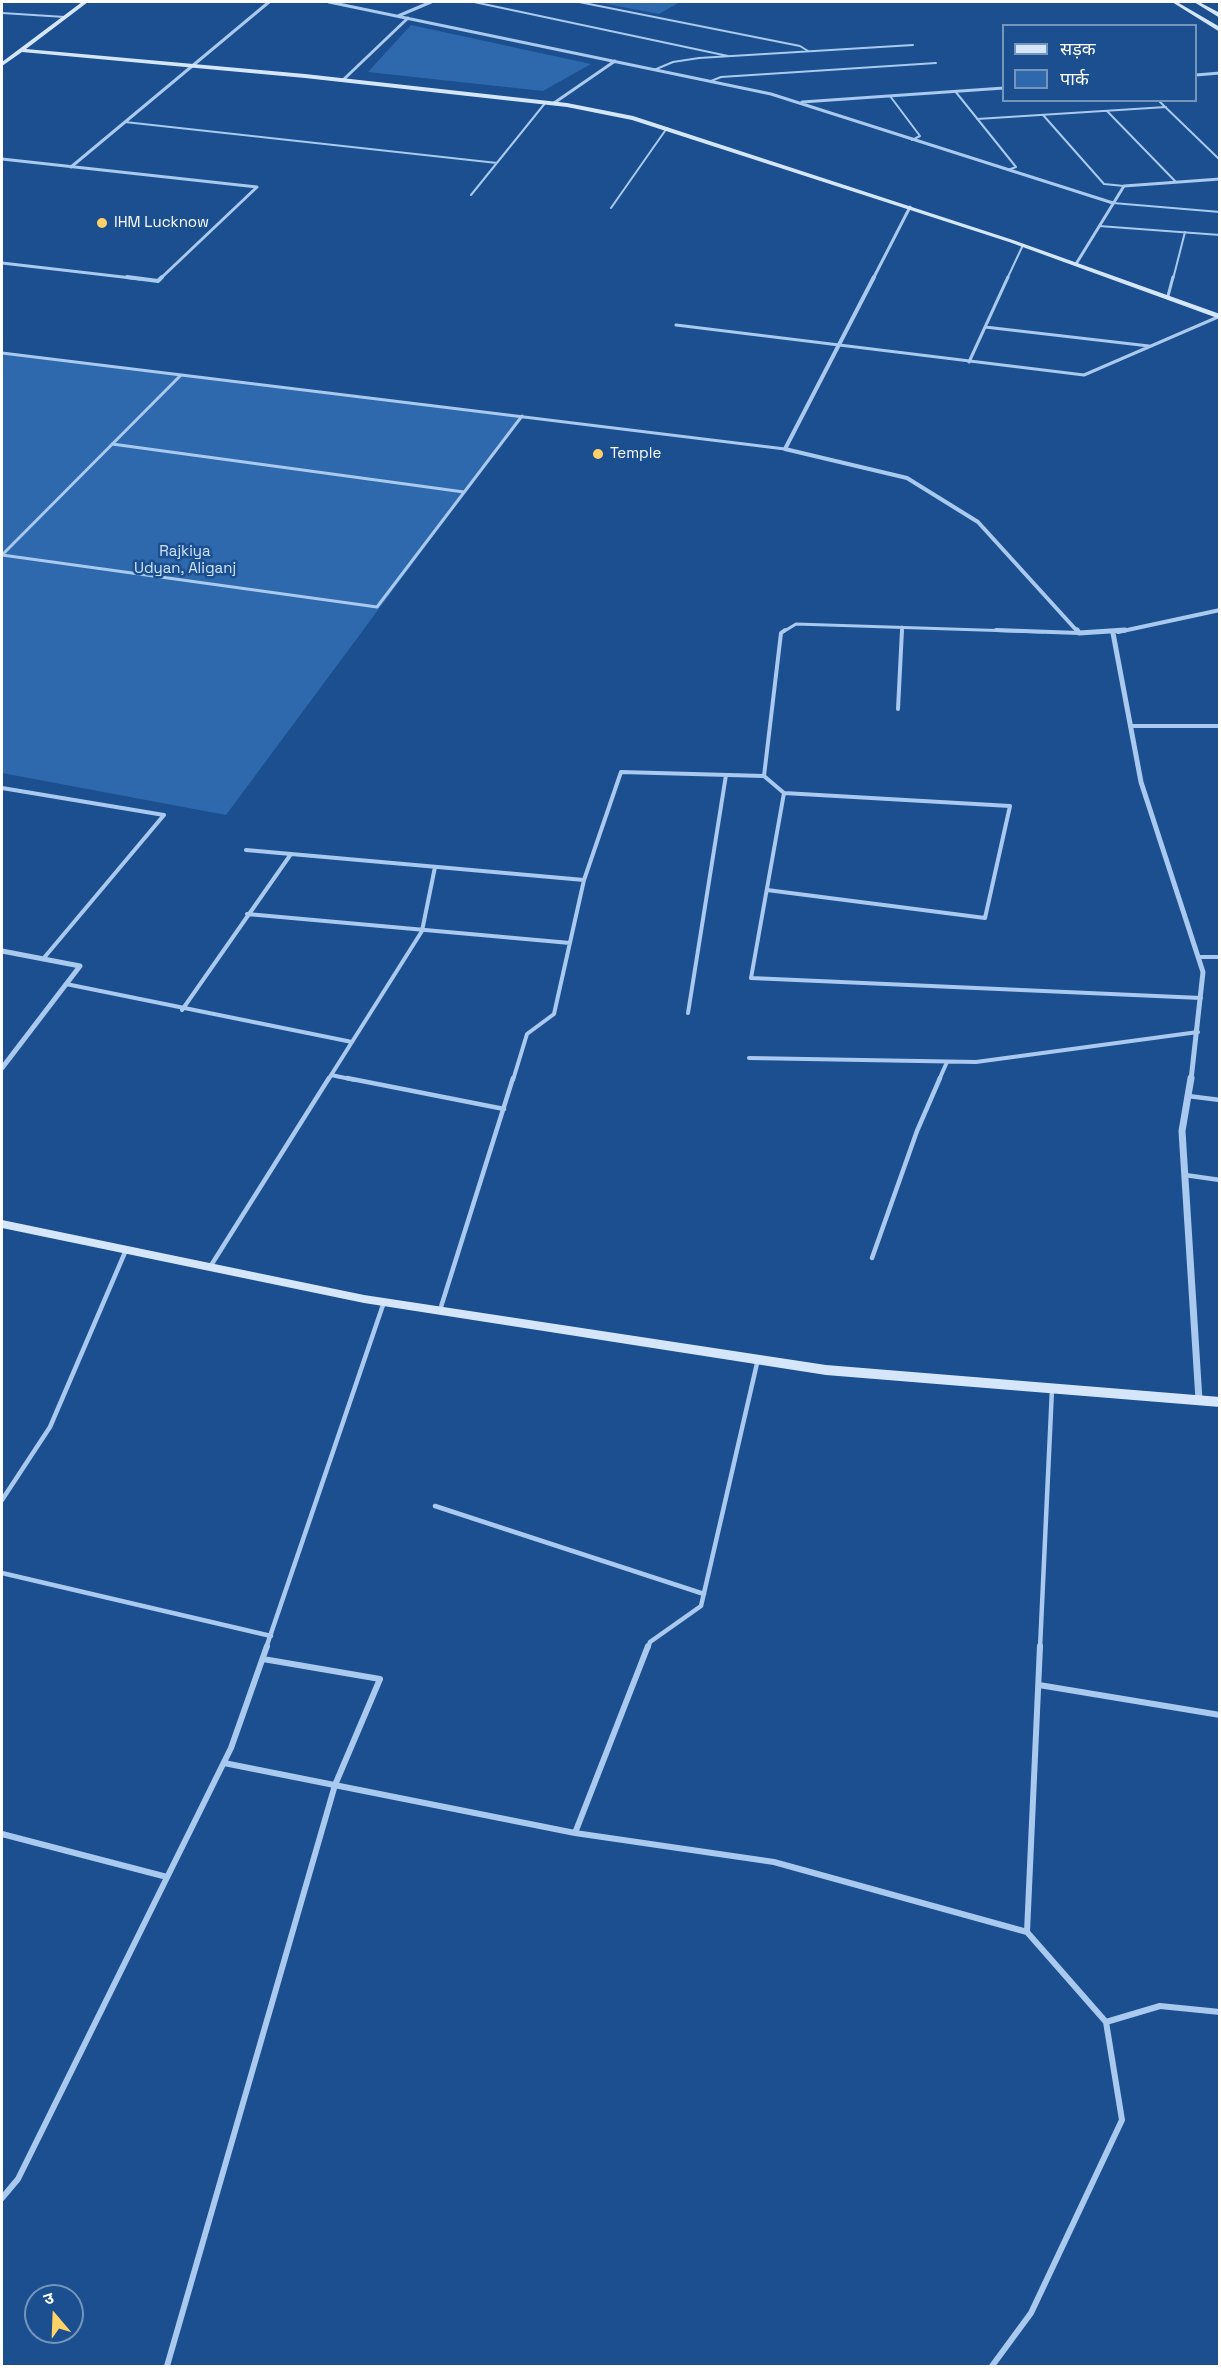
<!DOCTYPE html>
<meta charset="utf-8">
<style>
body{margin:0}
#map{position:relative;width:1221px;height:2368px;overflow:hidden;background:#1b4f8f;font-family:"Space Grotesk","Noto Sans Devanagari",sans-serif}
canvas{display:block}
.frame{position:absolute;inset:0;border:3px solid #fff;pointer-events:none}
.legend{position:absolute;left:1002px;top:24px;width:195px;height:78px;box-sizing:border-box;background:#1b4f8f;border:2px solid #7695bc;margin:0;padding:8px 10px;list-style:none;font-size:18px;color:#fff}
.legend li{display:flex;align-items:center;gap:12px;height:30px}
.legend b{width:30px;border:2px solid #7695bc}
.north{position:absolute;left:24px;top:2284px;width:60px;height:60px;box-sizing:border-box;background:#1b4f8f;border:2px solid #7695bc;border-radius:50%;rotate:341deg;font-size:16px;font-weight:700;line-height:24px;text-align:center;color:#fff}
.north::after{content:'';display:block;margin:auto;width:21px;height:27px;background:#ffd166;clip-path:polygon(50% 0,100% 100%,50% 72%,0 100%)}
</style>
<div id="map">
<canvas width="1221" height="2368"></canvas>
<div class="frame"></div>
<ul class="legend">
<li><b style="height:8px;background:#d6e6fa"></b>सड़क</li>
<li><b style="height:16px;background:#2e69ad"></b>पार्क</li>
</ul>
<div class="north">उ</div>
</div>
<script>
const ctx = document.querySelector('canvas').getContext('2d');
ctx.lineJoin = 'round';
function paint(path, color) {
  ctx.fillStyle = color;
  ctx.fill(path, 'evenodd');
}
function stroke(path, color, width, dash) {
  ctx.strokeStyle = color;
  ctx.lineWidth = width;
  ctx.lineCap = dash ? 'butt' : 'round';
  ctx.setLineDash(dash || []);
  ctx.stroke(path);
}
function drawText(font, color, halo, rows, align = 'center') {
  ctx.font = font + ' "Space Grotesk",sans-serif';
  ctx.lineWidth = 5;
  ctx.setLineDash([]);
  ctx.textBaseline = 'middle';
  ctx.strokeStyle = halo;
  ctx.fillStyle = color;
  for (const [text, x, y, turn = 0] of rows) {
    ctx.save();
    ctx.translate(x, y);
    ctx.rotate((+turn || 0) * Math.PI / 180);
    ctx.textAlign = isNaN(turn) ? turn : align;
    if (halo) ctx.strokeText(text, 0, 0);
    ctx.fillText(text, 0, 0);
    ctx.restore();
  }
}
paint(new Path2D(`
 M596,2H680L659,14Z
 M411,25L591,64L543,91L368,72Z
 M2,353L522,416L226,815L2,773Z`), '#2e69ad');
stroke(new Path2D(`
 M474,2L728,56
 M579,2L800,46L808,51
 M2,13L65,17
 M654,70L673,62L699,58L913,45
 M711,81L721,77L936,63
 M955,91L1016,167L1008,170
 M890,96L920,136L912,140
 M1158,100L1220,160
 M1107,111L1176,182
 M1043,115L1104,184L1124,186
 M977,119L1166,107
 M125,122L497,163
 M471,195L546,102
 M1113,203L1220,212
 M611,208L667,128
 M1099,226L1220,235
 M1007,279L1023,245
 M1173,279L1185,232`), '#a9c9ee', 2);
stroke(new Path2D(`
 M1168,296L1173,277
 M676,325L1084,375L1218,317
 M985,327L1149,346
 M2,353L785,449
 M969,362L1008,277
 M112,444L464,492
 M2,555L377,607L522,416
 M2,555L181,375
 M783,632L796,624L1043,632
 M902,632V627`), '#a9c9ee', 3);
stroke(new Path2D(`
 M996,630L1079,633
 M898,709L902,630
 M1130,726H1220
 M2,788L164,815L43,959
 M784,793L751,978L1201,998
 M246,850L584,880
 M767,890L985,918L1010,806L784,793L764,776L781,633L785,630
 M247,914L570,943
 M1199,957H1220
 M66,984L352,1042
 M182,1010L291,854
 M688,1013L726,775
 M749,1058L976,1062L1198,1032
 M331,1075L355,1080
 M328,1080L422,931L435,867
 M513,1080L527,1034L554,1014L584,880L621,772L764,776
 M939,1080L947,1062`), '#a9c9ee', 4);
stroke(new Path2D(`
 M347,1078L504,1109
 M1188,1096L1220,1100
 M1185,1175L1220,1180
 M872,1258L917,1131L940,1078
 M210,1267L329,1078
 M440,1310L513,1078
 M2,1500L50,1427L126,1250
 M435,1506L704,1594
 M2,1573L271,1636
 M266,1648L384,1302
 M648,1648L650,1642L701,1606L758,1359
 M1040,1648L1052,1389`), '#a9c9ee', 4.5);
stroke(new Path2D(`
 M1039,1685L1220,1715
 M224,1763L575,1833L774,1862L1027,1932L1106,2022L1122,2120L1031,2313L992,2366
 M575,1833L648,1646
 M2,1834L167,1877
 M1027,1932L1040,1646
 M1106,2022L1160,2006L1220,2012
 M2,2198L18,2179L231,1748L267,1646
 M167,2366L335,1785L380,1679L263,1659`), '#a9c9ee', 6);
stroke(new Path2D(`
 M329,2L771,94L1113,203
 M398,16L431,2
 M1196,75L1220,73
 M343,80L408,18
 M802,102L1004,88
 M554,103L615,61
 M2,159L257,187
 M71,167L269,2
 M2,263L140,279
 M1076,264L1124,186L1220,179
 M160,279L257,187
 M873,279L910,207`), '#a9c9ee', 3);
stroke(new Path2D(`
 M127,277L158,281L162,277
 M874,277L785,449L907,478L978,522L1078,632
 M1118,632L1220,610`), '#a9c9ee', 4);
stroke(new Path2D(`
 M1077,630L1079,633L1125,630
 M1113,633L1141,782L1203,972L1191,1080
 M2,951L80,966L2,1068`), '#a9c9ee', 5);
stroke(new Path2D(`
 M1191,1078L1182,1131L1199,1400`), '#a9c9ee', 7);
paint(new Path2D(`
 M82,2H88L26,49L305,74L567,103L633,116L1013,240L1220,314V319L1009,242L632,120L567,107L305,78L22,52L2,66V62Z
 M1172,2H1177L1220,27V32Z
 M1194,2H1199L1220,13V18Z
 M2,1220L364,1295L826,1365L1220,1397V1407L826,1375L364,1303L2,1228Z`), '#d6e6fa');
for (const [x, y, r, color] of [
 [102,223,6,"#ffd166"],
 [598,454,6,"#ffd166"]
]) {
  const dot = new Path2D();
  dot.arc(x, y, r, 0, 2 * Math.PI);
  ctx.fillStyle = color;
  ctx.fill(dot);
  stroke(dot, '#1b4f8f', 2);
}
drawText('15px', '#fff', '#1b4f8f', [
 ["IHM Lucknow",114,223],
 ["Temple",610,454]
], 'left');
drawText('15px', '#cfe3fa', '#1b4f8f', [
 ["Rajkiya",185,552],
 ["Udyan, Aliganj",185,569]
]);
</script>
